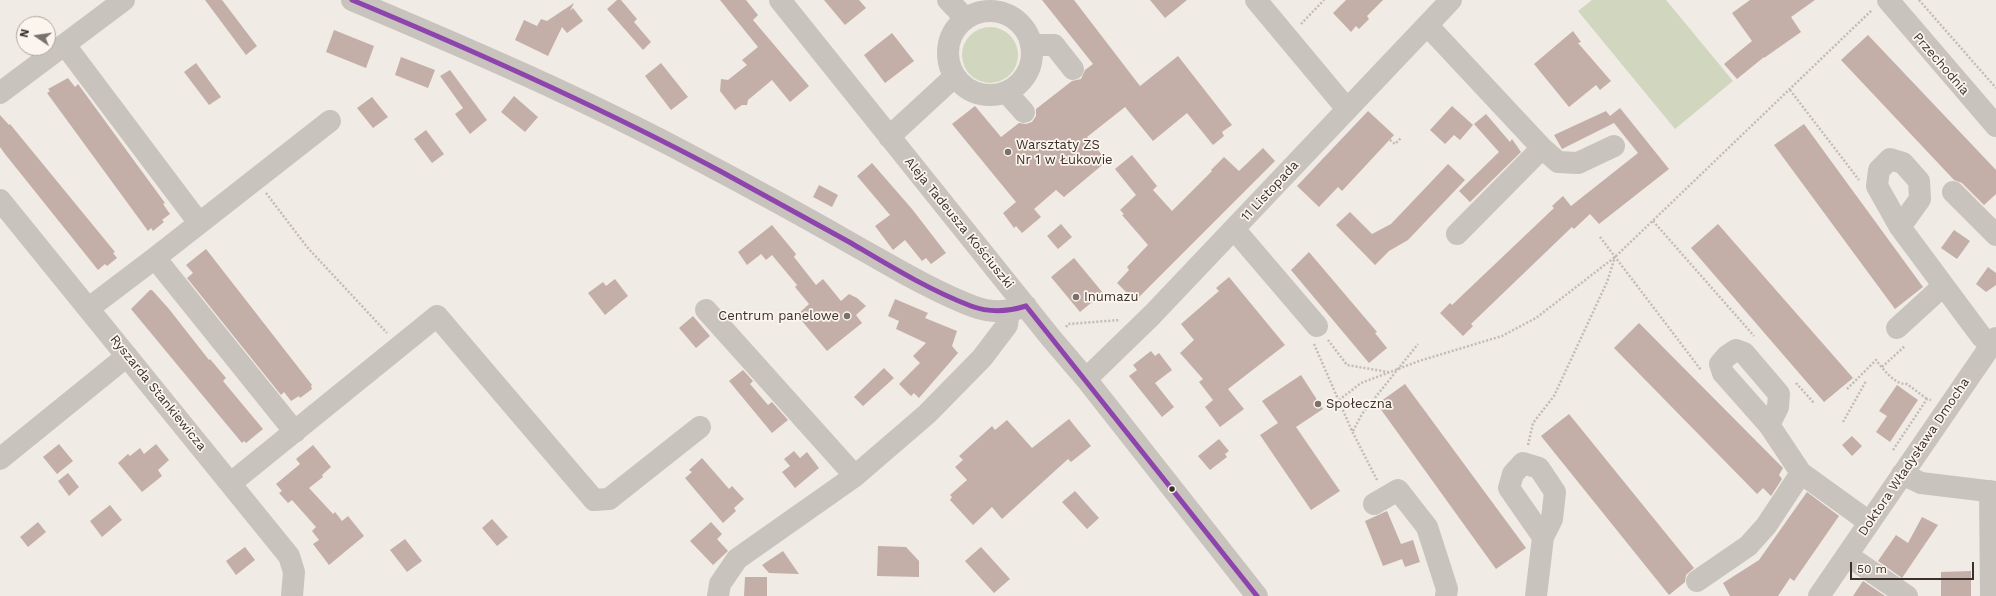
<!DOCTYPE html>
<meta charset="utf-8">
<style>
body{margin:0}
#map{position:relative;width:1996px;height:596px;overflow:hidden;background:#f0ebe5;font-family:"Work Sans",sans-serif}
canvas{display:block}
.north{position:absolute;left:16px;top:16px;width:40px;height:40px;box-sizing:border-box;background:#fbf5ee;border:1px solid #aea6a0;border-radius:50%;rotate:283deg;font-size:11px;font-weight:700;line-height:16px;text-align:center;color:#3b302b}
.north::after{content:'';display:block;margin:auto;width:14px;height:18px;background:#7a716c;clip-path:polygon(50% 0,100% 100%,50% 72%,0 100%)}
.scale{position:absolute;left:1850px;top:562px;width:124px;height:18px;box-sizing:border-box;border:2px solid #3b302b;border-top:0;padding-left:5px;font-size:12px;line-height:14px;white-space:nowrap;color:#3b302b;-webkit-text-stroke:3px #fbf5ee;paint-order:stroke}
</style>
<div id="map">
<canvas width="1996" height="596"></canvas>
<div class="north">N</div>
<div class="scale">50 m</div>
</div>
<script>
const ctx = document.querySelector('canvas').getContext('2d');
ctx.lineJoin = 'round';
function paint(path, color) {
  ctx.fillStyle = color;
  ctx.fill(path, 'evenodd');
}
function stroke(path, color, width, dash) {
  ctx.strokeStyle = color;
  ctx.lineWidth = width;
  ctx.lineCap = dash ? 'butt' : 'round';
  ctx.setLineDash(dash || []);
  ctx.stroke(path);
}
function drawText(font, color, halo, rows, align = 'center') {
  ctx.font = font + ' "Work Sans",sans-serif';
  ctx.lineWidth = 3.5;
  ctx.setLineDash([]);
  ctx.textBaseline = 'middle';
  ctx.strokeStyle = halo;
  ctx.fillStyle = color;
  for (const [text, x, y, turn = 0] of rows) {
    ctx.save();
    ctx.translate(x, y);
    ctx.rotate((+turn || 0) * Math.PI / 180);
    ctx.textAlign = isNaN(turn) ? turn : align;
    if (halo) ctx.strokeText(text, 0, 0);
    ctx.fillText(text, 0, 0);
    ctx.restore();
  }
}
paint(new Path2D(`
 M1592,0H1666L1733,81L1675,129L1578,11Z
 M962 55a28 28 0 1 1 56 0a28 28 0 1 1-56 0Z`), '#d1d6bf');
paint(new Path2D(`
 M205,0H222L257,46L246,55Z
 M617,0H621L637,19L634,22L651,42L643,50L607,9Z
 M720,0H746L758,15L753,20L809,86L790,102L772,80L748,100L747,105H742L735,110L720,91L721,79L728,80L747,65L742,60L758,47Z
 M824,0H859L866,8L845,25Z
 M1042,0H1074L1140,86L1178,56L1232,125L1222,132L1224,136L1213,145L1187,113L1153,141L1125,107L1087,137L1107,161L1064,197L1056,190L1034,209L1041,217L1022,233L1016,226L1014,228L1003,213L1016,202L952,124L975,106L1001,137L1019,123L1026,124L1032,122L1036,116V109L1072,81L1081,79L1085,70L1093,64Z
 M1150,0H1187L1165,18Z
 M1346,0H1383L1367,16L1369,19L1359,29L1356,26L1351,32L1333,13Z
 M1750,0H1815L1791,17L1801,32L1764,58V57L1737,79L1724,64L1752,41L1732,13Z
 M574,3L570,11L573,8L583,21L567,33L562,27L548,56L515,40L524,20L537,26L541,19L547,21Z
 M334,30L374,46L366,68L326,52Z
 M1573,31L1581,42L1578,43L1611,81L1600,90L1596,85L1569,107L1534,64Z
 M892,33L914,61L885,83L864,55Z
 M1868,35L1996,170V194L1984,205L1962,183L1954,180L1841,60Z
 M401,57L435,70L428,88L395,75Z
 M196,63L221,97L209,105L184,72Z
 M661,63L688,97L671,110L645,76Z
 M450,70L487,120L470,134L455,114L463,108L440,76Z
 M68,78L75,87L78,84L165,203L163,204L170,214L162,220L164,222L153,231L151,228L148,231L47,93L50,91L48,89Z
 M514,96L538,117L525,132L501,112Z
 M372,97L388,117L373,128L357,108Z
 M1452,106L1473,125L1460,140L1454,135L1445,144L1430,130Z
 M1620,108L1669,169L1599,224L1590,214L1574,229L1572,227L1471,324L1473,326L1463,336L1440,313L1450,303L1452,305L1554,208L1552,206L1563,196L1571,206L1638,153L1614,123L1562,149L1554,135L1606,111L1610,116Z
 M1368,111L1394,135L1342,191L1338,187L1319,207L1297,186Z
 M1486,114L1510,142L1512,139L1521,152L1470,202L1459,191L1499,152L1474,124Z
 M0,115L9,125L10,124L115,252L113,253L117,258L107,266L105,264L98,270L5,154L0,147Z
 M1804,124L1923,287L1895,309L1774,145Z
 M426,130L444,154L432,163L414,139Z
 M1263,148L1275,161L1135,301L1117,283L1129,270L1127,267L1148,245L1122,215L1124,214L1120,210L1136,195L1115,169L1132,155L1157,186L1153,190L1172,211L1212,171L1211,170L1224,157L1239,171Z
 M872,163L912,209L946,253L931,264L926,258L922,261L905,240L893,250L875,226L890,215L857,176Z
 M1448,164L1465,180L1408,240L1389,251L1375,265L1336,225L1350,212L1372,234L1391,224Z
 M819,185L838,195L832,207L813,197Z
 M1061,224L1072,237L1058,249L1047,236Z
 M1718,224L1853,378L1824,402L1691,248Z
 M772,225L796,254L794,257L816,285L823,279L841,301L849,294L857,298L866,306L856,315L862,323L827,351L797,315L809,304L795,287L797,285L772,255L766,260L761,254L747,265L738,252Z
 M1954,230L1970,241L1957,259L1941,248Z
 M206,249L312,385L311,386L312,389L300,398L299,396L291,401L284,392L281,395L187,278L193,273L186,265Z
 M1309,252L1377,332L1375,333L1387,348L1369,363L1291,270Z
 M1074,258L1103,293L1080,312L1051,277Z
 M1988,267L1996,273V285L1986,292L1976,284Z
 M1229,277L1285,345L1228,389L1244,409L1220,427L1205,407L1213,400L1199,382L1203,379L1180,353L1194,340L1181,324L1219,291L1216,288Z
 M615,279L628,296L605,315L588,293L603,282L606,286Z
 M150,290H152L169,309L209,360L210,359L226,378L223,381L263,429L246,443L244,441L242,443L131,309Z
 M895,299L928,313L925,318L957,331L952,346L958,353L919,398L914,393L911,396L899,384L920,363L913,356L926,343L896,329L899,321L888,316Z
 M693,316L710,336L696,348L679,328Z
 M1639,323L1783,468L1779,475L1782,479L1771,496L1763,488L1757,494L1614,348Z
 M1151,351L1155,356L1159,353L1172,370L1155,383L1174,407L1162,417L1129,376L1137,370L1133,365Z
 M884,368L894,378L863,406L854,397Z
 M743,370L753,381L750,384L768,405L772,402L788,420L772,433L729,381Z
 M1301,375L1323,409L1296,427L1340,491L1311,510L1260,435L1278,423L1262,401Z
 M1405,384L1526,548L1496,569L1377,404Z
 M1897,385L1918,400L1890,442L1876,432L1887,416L1879,411Z
 M1569,414L1694,568L1686,575L1685,582L1669,595L1541,436Z
 M1069,419L1091,446L1071,462L1068,459L1002,519L992,507L973,525L950,500L952,497L950,495L967,480L955,467L963,460L959,456L992,426L995,430L1007,420L1032,448Z
 M1852,436L1862,446L1852,456L1842,445Z
 M1219,439L1229,451L1225,454L1227,457L1210,470L1198,456Z
 M59,444L73,461L57,474L43,457Z
 M156,444L169,460L158,470L162,476L142,492L118,463L128,454L130,456L140,448L144,454Z
 M313,445L331,467L322,475L323,477L309,488L333,514L335,512L342,521L348,516L364,536L329,565L313,544L319,540L312,531L316,527L292,500L288,503L279,493L282,491L276,484L300,464L296,459Z
 M794,451L800,458L807,452L819,468L795,488L782,472L790,466L784,459Z
 M702,458L729,489L732,486L744,499L734,508L736,511L723,523L685,478L692,472L689,470Z
 M68,473L79,487L69,496L58,481Z
 M1075,491L1099,518L1087,529L1062,502Z
 M1807,492L1839,516L1794,581L1790,578L1778,596H1730L1723,583L1759,560Z
 M110,505L122,520L102,537L90,521Z
 M1387,511L1401,544L1413,540L1420,562L1405,567L1402,559L1383,566L1365,521Z
 M1922,517L1938,525L1902,578L1878,561L1896,535L1908,543Z
 M492,519L508,537L497,546L482,528Z
 M38,522L46,532L28,547L20,537Z
 M711,522L722,534L717,539L728,551L713,565L690,541Z
 M405,539L422,561L407,572L390,550Z
 M878,546L906,547L919,561V577L877,576Z
 M245,547L255,560L236,575L226,561Z
 M981,547L1010,579L994,593L965,561Z
 M783,551L799,574L769,573L762,565Z
 M1971,571V596H1941V572Z
 M745,577H767V596H744Z
 M1863,581L1885,596H1853Z`), '#c3afa7');
stroke(new Path2D(`
 M1919,0L1996,88
 M1301,24L1324,0
 M1790,90L1859,180
 M1390,140L1395,144L1401,138
 M266,193L307,247L387,333
 M1653,221L1754,336
 M1600,237L1701,370
 M1066,327L1068,324L1120,320
 M1328,340L1347,365L1388,372
 M1314,344L1352,431L1377,480
 M1882,367L1905,346
 M1796,383L1814,403
 M1847,389L1876,360C1883,369 1895,385 1907,384L1927,399
 M1339,400L1361,383L1419,361L1502,336L1536,318L1615,257L1872,10
 M1843,422L1866,381
 M1353,431L1362,414L1418,344
 M1528,445L1533,423L1554,396L1607,282L1615,257
 M1893,450L1927,399L1931,400`), '#c2bbb6', 2.5, [2, 2]);
stroke(new Path2D(`
 M352,0C469,49 585,99 697,159C752,188 807,218 861,249C897,269 933,291 972,306C991,313 1006,313 1026,306
 M780,0L1051,338L1086,379L1257,596
 M948,0L965,18
 M1256,0L1347,109
 M1888,0L1996,126
 M948 53a42 42 0 1 1 84 0a42 42 0 1 1-84 0Z
 M1427,25L1542,148L1457,234
 M65,45L199,223
 M1031,45H1054L1073,69
 M1006,92L1024,112
 M0,93L124,0
 M889,137L954,77
 M1542,148L1558,162L1578,163L1614,146
 M1953,192L1996,235
 M0,200L289,556L294,572L292,596
 M1900,227L1920,199L1919,181L1903,163L1890,159L1879,170L1877,186L1900,227L1981,336L1991,345
 M1234,229L1317,326
 M155,258L295,432
 M89,308L155,258L330,121
 M706,310L855,476
 M1897,328L1943,286
 M1086,379L1152,315L1451,0
 M1769,425L1778,407L1779,394L1744,353L1736,350L1727,356L1720,364L1723,373L1769,425L1801,473L1869,522
 M0,459L127,356
 M1902,474L1921,483L1996,492
 M231,483L437,316L594,500L609,499L700,427
 M1990,491L1991,596
 M1374,504L1398,490L1427,527L1447,589L1446,596
 M1847,555L1907,596
 M1697,581L1748,546L1766,526L1801,473
 M718,596L720,584L737,559L855,476L927,414L982,358L1007,325L1009,311
 M1536,596L1543,537L1552,519L1555,492L1539,468L1523,463L1513,474L1509,488L1543,537
 M1819,596L1996,338`), '#c9c3be', 22);
stroke(new Path2D(`
 M352,0C477,52 600,107 720,171C764,195 808,219 851,243C890,266 929,290 971,306C990,313 1007,312 1026,306
 M1026,306L1257,596`), '#8e44ad', 5);
for (const [x, y, r, color] of [
 [1008,152,4,"#7a716c"],
 [1076,297,4,"#7a716c"],
 [847,316,4,"#7a716c"],
 [1318,404,4,"#7a716c"],
 [1172,489,3.5,"#3b302b"]
]) {
  const dot = new Path2D();
  dot.arc(x, y, r, 0, 2 * Math.PI);
  ctx.fillStyle = color;
  ctx.fill(dot);
  stroke(dot, '#fbf5ee', 1.5);
}
drawText('13px', '#3b302b', '#fbf5ee', [
 ["Przechodnia",1941,64,49],
 ["11 Listopada",1270,191,-47],
 ["Aleja Tadeusza Kościuszki",959,223,51],
 ["Ryszarda Stankiewicza",158,393,51],
 ["Doktora Władysława Dmocha",1914,457,-56]
]);
drawText('13px', '#3b302b', '#fbf5ee', [
 ["Warsztaty ZS",1016,145],
 ["Nr 1 w Łukowie",1016,160],
 ["Inumazu",1084,297],
 ["Centrum panelowe",839,316,"right"],
 ["Społeczna",1326,404]
], 'left');
</script>
